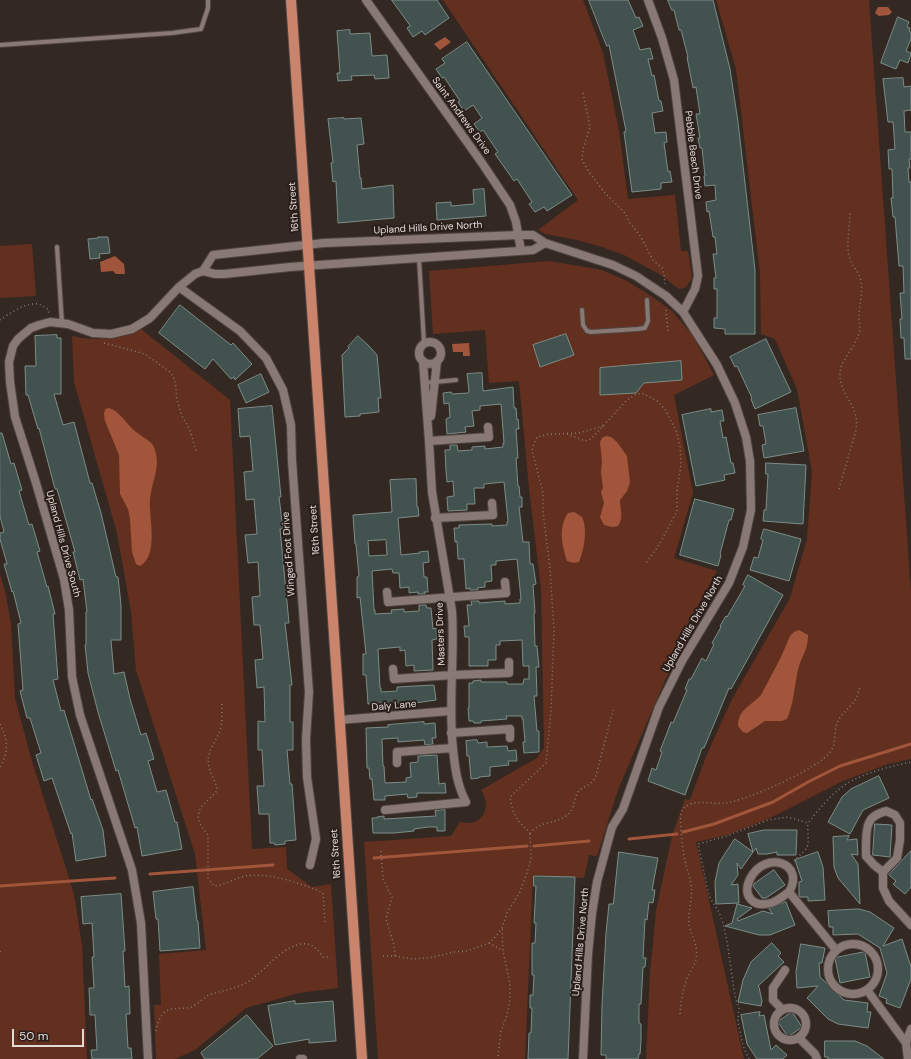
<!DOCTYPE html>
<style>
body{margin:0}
#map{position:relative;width:911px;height:1059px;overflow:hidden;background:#342823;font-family:"DM Sans",sans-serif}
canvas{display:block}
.scale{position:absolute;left:12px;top:1029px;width:72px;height:18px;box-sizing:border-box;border:2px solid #e3dbd8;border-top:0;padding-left:5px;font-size:12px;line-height:14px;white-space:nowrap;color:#e3dbd8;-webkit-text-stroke:3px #2a1e1a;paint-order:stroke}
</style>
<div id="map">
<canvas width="911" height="1059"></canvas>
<div class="scale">50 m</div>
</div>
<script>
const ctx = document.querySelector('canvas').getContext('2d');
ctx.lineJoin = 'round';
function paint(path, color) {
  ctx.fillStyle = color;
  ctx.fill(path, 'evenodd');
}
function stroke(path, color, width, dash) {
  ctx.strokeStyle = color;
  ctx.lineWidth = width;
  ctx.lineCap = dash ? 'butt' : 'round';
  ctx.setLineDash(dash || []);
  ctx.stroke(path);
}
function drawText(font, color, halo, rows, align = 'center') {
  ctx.font = font + ' "DM Sans",sans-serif';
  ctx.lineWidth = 4;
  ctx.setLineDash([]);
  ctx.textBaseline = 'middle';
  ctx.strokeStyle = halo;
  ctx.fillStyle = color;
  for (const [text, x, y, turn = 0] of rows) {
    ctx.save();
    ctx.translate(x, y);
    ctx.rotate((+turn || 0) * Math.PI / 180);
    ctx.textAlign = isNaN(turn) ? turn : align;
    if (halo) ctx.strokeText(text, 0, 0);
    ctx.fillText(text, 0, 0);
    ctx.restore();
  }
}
paint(new Path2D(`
 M443,0H583L603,53L619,131L628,199L675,195L681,251H688L692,278L686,287L681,289L676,287L661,275L624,255L602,247L577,240L545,234L538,230L578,200Z
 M716,0H869L911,592V759L888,764L843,781L768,819L727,835L696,842L744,1059H646L650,973L656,911L672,836L685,799L690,800L707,754L732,699L790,598L807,539L812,471L797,389L775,339L761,334L760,274L736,69Z
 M32,244L36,296L0,298V246Z
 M550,261L602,270L627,281L651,296L672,311L693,336L714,375L674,395L693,493L674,558L717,571L687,625L694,629L666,678L618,790L597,856L589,855L584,878L533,875L525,1059H378L364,842L451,836L460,822C482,828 493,807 481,790L537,758L544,748L541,589L529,488L519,381L489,383L485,330L433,334L429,271Z
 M141,329L230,400L252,849L286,847L287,869L312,887L331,884L338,988L299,993L246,1008L195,1050L175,1059H156L154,1005H161L159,954L206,950L195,854L136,670L131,612L117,533L74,382L72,336C96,341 120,340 141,329Z
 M0,574L6,595L11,624L15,698L31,758L74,894L82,945L87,1059H0Z`), '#63301f');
paint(new Path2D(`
 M878,7H888L892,12L889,15L879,16L875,13Z
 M445,37L451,42L440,50L434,44Z
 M115,256L124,264L125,274H116L113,271L101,272L100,262Z
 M469,343L470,356H463V352H453L452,344Z
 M109,408C121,412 126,424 136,432C141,436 146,438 151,443C154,445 155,450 156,454C160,468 150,487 150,502C149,519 159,555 140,566L136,564L132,552L130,519L128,509L120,494L119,455L105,421L104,414L105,409Z
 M606,436L611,437L617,442L627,456L630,482L627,491L620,500C620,510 624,517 618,526L612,527L604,525L600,517L604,503L601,492L603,488L601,472L602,462L600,442L602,438Z
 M574,512L582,517C588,529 584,550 579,562L574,563L567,561C562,545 558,528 568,513Z
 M799,630L808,635C808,651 801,656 798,670C794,687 794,703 787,719L782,721H765L747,733L743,732L738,726C738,709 751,706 761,695L781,657L790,636L794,632Z`), '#a1553b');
stroke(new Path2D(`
 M683,832L714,824L773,802L808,782L840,766L911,744
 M629,839L677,834
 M534,846L589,841
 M374,858L527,846
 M150,874L273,865
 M0,886L115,878`), '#a1553b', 3);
const building = new Path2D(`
 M392,0H437L449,18L425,35L422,31L413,37L407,28L410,26Z
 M589,0H628L636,18L639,17L643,26L633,30L640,50L650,48L653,59H648L652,76L654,75L659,101H661L663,111L652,113L655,133L666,132L667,142L664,143L668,172L670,171L672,182L661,183V189L632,192L624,132L626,131L609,45L607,46Z
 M668,0H713L730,69L738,122L755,270V334H725V329L714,328V318H717V289H714V278H716L713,254H717L715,237H713L709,211L707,212L706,202L716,200L715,185L705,186L704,176H705L702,148H700L698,138H700L696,114H700L696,87L693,88L687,57H688L681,30H679L674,10H672Z
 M898,17L909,22L907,27L910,28L909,31L911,32V39L906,51L911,53V54L908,63L900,60L896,69L881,63Z
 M350,30V34L370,33L372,56L387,55L389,78L375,79L374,75L351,76L352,80L338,81L337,73H340L337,31Z
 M467,42L572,195L547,211L544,207L535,212L529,204L532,202L517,179L514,181L495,154L498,152L483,130L480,132L474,124L482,118L473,105L464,111L458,102L460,101L444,77L442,78L436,69L445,63L442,59Z
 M903,78L904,87L911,86V110L904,111L905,132H911V159H909L910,168H908L909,182H911V359H905L904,338H901L900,319H902L900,293H904L903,266H899L895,217H893L891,198H893L892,169H889L888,150L895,149L893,122H888L883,79Z
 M344,118V119L361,118L364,144L357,145L360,178H361L362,189L393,185L394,218L338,223L336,181L333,182L331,163H333L328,119Z
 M484,189L486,216L437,220L436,203L451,202V206L474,204L473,190Z
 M98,237H108L110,253L99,254L100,258L90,259L88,239L98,238Z
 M180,305L231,345L233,343L252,364L235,380L234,377L231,379L213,359L205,369L159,333Z
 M566,334L574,355L540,367L533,345Z
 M57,335V338H61V394H54L63,425L74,422L90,483H92L101,513L116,577H118L121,605V640H111L114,674L124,672L130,699L141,735L146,733L154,759L148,761L157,792L166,790L175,822H177L182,849L142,856L137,827L135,828L118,770L116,771L98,712L88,673L85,645H86V612H87L83,579L80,580L73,552H75L57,489H55L39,428L38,429L28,395H26L25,366H36L35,336Z
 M358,336L369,346L377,355L381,398H378L379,412L360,414V416L345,417L342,355L349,348L348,347Z
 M766,339L791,392L755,409L751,399L752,398L737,366L735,367L730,357Z
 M681,361L682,380L644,383L636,393L600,395V368Z
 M482,373L483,391L513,387L514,408H516L517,420L518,419L519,429H516L518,458H516L518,486H519L520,497H522V507H519L523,542H529L530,564H533L536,584L533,585L535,613H534L535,646H537L539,667H536L537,696H534L537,731H539V752L524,753L523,742H525L523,719H522V716H506L507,719L481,721V723H474L473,721H469L468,708H469V683H473V681L481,680V682H507V684H523L524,679H529V666H523L522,640L500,641V645H496V660H488V666H469V637H465L464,626H469L467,605H472L471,601H479V603L505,601V604L520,603V599H521L517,559L496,561V565H491L492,581L485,582V587L477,588L478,590H470V588L466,589L464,559H458L457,541L455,542L454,528H459V525L492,524V526L507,525V522L508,521L504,482L484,484V488H474L475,504H467V510L448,511L447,497L454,496L453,481L447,482L446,471L445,450H450V445H457L458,451L472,450V447L485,446V449L503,447V443H504L501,404L480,406V410L472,411L474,426L465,427L466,432L447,434L446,419L450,417L449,403L444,404L443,393L451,392L452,394L468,393L469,391L467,374Z
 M261,374L269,392L246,403L238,385Z
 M272,406L281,497H279L283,529H280L289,623H285L292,685H290V722H293V750H287L290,784H292L296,840L285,841V844L275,845L274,843H270L269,814H259L257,786H264L262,750H258V721L265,722L264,687L257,688L255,660L263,659L260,625H254L252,597L260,596L258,562L248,563L245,535L257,534L254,499L246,500L244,472L253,471L250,436L240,437L238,409Z
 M796,408L804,451L764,458L762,445L766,444L763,426H760L758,415Z
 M711,409V412L722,410L724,421H720L723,438L726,437L731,463H733L735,473L724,475L725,480L696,486L682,415Z
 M0,433H2L11,464L14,463L22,490L19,491L29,525L32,524L40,551L37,552L47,587L48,586L55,614H53L58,679L53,680L61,711L64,710L91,800L92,799L103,830L106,856L76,861L72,833L71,834L52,778L44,781L36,755L41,753L30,718H27L20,691L23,690L18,624L21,623L13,591L12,592L4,564H7L0,539V533L4,532L0,516Z
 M766,463L806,465L803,524L763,521L764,510H766L768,474H766Z
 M416,479L417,507H418L419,516L398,518L401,555L420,553L419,552L428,551L429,562L423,563L424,577H427L428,592H424L425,594H418V592L409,593V587L400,588L399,573H393L392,569L372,571L374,610H375V614L392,613L391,610L404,609V612L419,611V605H426L427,608H431L433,629L436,628L437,639L432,640L433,670L414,671V665L406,666L405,650L400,651V647L378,649L380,688H381V692L397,691V687L434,685L436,700L415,703L398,704V702L368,704L366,675H363V654H366L360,597L357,598V577L359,576L356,544H355L353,515L392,512L390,480ZM386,540L387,555L369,556L368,541Z
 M695,499L734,509L731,520H729L720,554L721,555L718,566L680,555Z
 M764,529L801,539L789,581L750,570L754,557L758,558L763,540L761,539Z
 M748,575L783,595L731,689L729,688L704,748H702L685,795L648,781L652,768L656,770L662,752L660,751L667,733L671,722L673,723L687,690L685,689L689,679H691L702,658L706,661L714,644L712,643L721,627L720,626L726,616L727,617L745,586L743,585Z
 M424,722V724L435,723L436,738H432L433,744L425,745L424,740L398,742V738L382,739L383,766H384L385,783L406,782V778L411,777L410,763L418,762V756L437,755L439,784L445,783L446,793H417V797L408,798L407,794L385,796V800H374L372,779H370L369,768H367L366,728L388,727V725Z
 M477,740L478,743L487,742V747L507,746L508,751L516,750L517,761H508L509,765L490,767V776L479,777V778L471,779L469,756H467L466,741Z
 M879,776L889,798L863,810L850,834L828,822L842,797L851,789Z
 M445,810V831H437V827H428L414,829V831L394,833H373L372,818H377V817L384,816V819L436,816L435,811Z
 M875,824L892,825L890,857L873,855Z
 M764,830H797L796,855H777V852L767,854H758L756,848L753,852L748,834Z
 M849,836L847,840L857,839L858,855L851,854L858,864L860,904L838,878L834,867L833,837Z
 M735,839L753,852L741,869L737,863L738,875L731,885L738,884L739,903L716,904L715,882L719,863Z
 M911,851V887L905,894L893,884L896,881L889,875Z
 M619,852L658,858L652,890H655L653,903L649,902L647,920L645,919L643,958H646L645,967H643L641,1004H639V1023L641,1024V1041L640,1054H639L638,1059H606V1055H601L602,1005L606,933L609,904H613Z
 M818,852L823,867L825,900L808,901V897H800L799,896V882L802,881L795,860Z
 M774,870L785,885L766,898H762L753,886L754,884Z
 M534,876L575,877L568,1059H528L529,1033H531L532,1008H530V995H533L534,975H532V943H535L536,923H534L536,886H534Z
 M193,887L197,921H198L200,948L160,951L158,919H156L153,892Z
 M121,894L125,951H123L125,987L129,986L130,1014H126L128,1048H131L132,1059H92L91,1050H97L95,1015H90L89,988H94L92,957H94L92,923L83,924L81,897Z
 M786,902L795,925L770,935H759L725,926L732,923L737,904L752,908L737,919L738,921L763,911L773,914L769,909Z
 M859,909L870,912L894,928L883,946L902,939L911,967V979L900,1008L886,1003L887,999L879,996L887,973L880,948L858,934L833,935V927H829L828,911Z
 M772,943L781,953L778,956L784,962L758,986L759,987L762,1001L761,1006L738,1002L743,980L751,962Z
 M801,944L825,948L822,963H819L820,977L844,1000L868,1003L867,1012H871L868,1028L838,1024L828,1019L807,998L818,986L797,988L796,972Z
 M865,952L870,977L840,983L835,958Z
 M295,1001V1004L333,1001L336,1041L309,1043V1039L275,1045L268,1006Z
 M760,1012L759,1016L764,1015L771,1050L776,1045L787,1055L783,1059H757L747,1044L741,1015Z
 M792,1012L802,1027L788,1037L778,1022Z
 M247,1015L273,1046L257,1059H205L201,1053Z
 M825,1041H855L867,1046L884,1059H828V1057H825Z`);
paint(building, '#42524e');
stroke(building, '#7c8d88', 1);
const lane = new Path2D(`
 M0,45L172,33L201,29L208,8V0
 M57,247L62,323
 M419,258L424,343
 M582,310L583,325L587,331L591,332L638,329L645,328L648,321L647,300
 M424,383L456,380`);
const street = new Path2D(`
 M366,0L482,163L510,205L516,222L521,251
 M648,0L662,38L674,80L698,276L695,289L683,312
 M203,271L215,274H224L290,267L533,250L545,243
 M179,287L240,331L266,358L283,390L291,425L292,461L309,692L306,739L307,777L316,839L310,865
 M419 353a11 11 0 1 1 22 0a11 11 0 1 1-22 0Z
 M431,416L437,361
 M429,441L489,437L488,427
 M435,518L493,515L492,503
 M387,592L388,602L506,593L505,582
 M393,669L394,679L452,675L509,673V662
 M339,720L450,711
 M451,733L510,729V738
 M397,763V752L453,748
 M385,810L466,802C457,785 455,768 453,749C448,703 455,657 452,611L432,492L429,441L423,361
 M886,811L895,815L900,823V840L897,858L883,872L874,865L866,856C866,847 865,828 870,821C873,815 880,813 886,811Z
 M883,872V888L889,901L911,925
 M789,892C783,896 778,901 771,903C753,908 742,896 750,879C765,849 806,863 789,892L836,950
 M828 969a25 25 0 1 1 50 0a25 25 0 1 1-50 0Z
 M867,990L906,1043
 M774 1024a16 16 0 1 1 32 0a16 16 0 1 1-32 0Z
 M782,1009L773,1000V988L785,970
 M799,1038L815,1054L817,1059
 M148,1059L141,923L132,870L80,715L72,677L69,610L64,579L36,483L15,417L10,382L9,362L13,346L18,339L31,328L39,325L50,322L68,324L93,333L111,334L132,329L150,318L179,287L195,274L203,271L213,255L324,243L519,235H533L545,243L613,265L636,276L666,296L683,312L717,365L735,403L746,437L750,461L751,510L743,547L729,583L682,661L659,707L623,809L612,827L597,882L592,913L588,954L583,1059
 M300,1059H303
 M908,1059L906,1043L911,1029`);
const primary = new Path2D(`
 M291,0C317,353 338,706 362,1059`);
stroke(lane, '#504542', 6);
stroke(street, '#504542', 10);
stroke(primary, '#504542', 12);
stroke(new Path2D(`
 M583,93L590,127L583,149L582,160L589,172L605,193L625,213L630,223L641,237L653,260L662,268L664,274L665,284
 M666,310L668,332
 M0,320C10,313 26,302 39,304C42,305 45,308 48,309L49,314
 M104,343L145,354L170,372L175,380L177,400L182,416L190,430L196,451
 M603,426L579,433L549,434L537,437L534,444L532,450L543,493V512L550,569L554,631L551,710L546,763L510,797C513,816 517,820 530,833C542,820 553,825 566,816C575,811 573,800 578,792C581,788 587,786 591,783C593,781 595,778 596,775L613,710
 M567,434L585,441L591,439L627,400L636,394H644L657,401L665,409L677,433L680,447L681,465L677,490V511L659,545L646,563
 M839,489L856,430C860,405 841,398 840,376C839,358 858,347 860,329C860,325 859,321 859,317C859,304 864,290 860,278C857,270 851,264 849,256C846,243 850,227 850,213
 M222,704V721L220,731L210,751L208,759L209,768L217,787L216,792L200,808L198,818L201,826L208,835V878L214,886C225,886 234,878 245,876C268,872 302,883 323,893L325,923
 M0,724C8,739 9,752 0,767
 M381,851L383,879L392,897L386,919L394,945L395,956
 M794,861C797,857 802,854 806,849C810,844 807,830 808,823
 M489,943L503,951
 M0,951L1,954
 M383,956H395L412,959L429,958L454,952L467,951L489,943L496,936L502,928L507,913L520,892L529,867L531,858L530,833
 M680,1014C681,1002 683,990 687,978C690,972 694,967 696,959C699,946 691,936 689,924C688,911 693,898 691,885C690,877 687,869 685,861C683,853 678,817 682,810C692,797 712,805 725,803C746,801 820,768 831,751C837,742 833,729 839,719C843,713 848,709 853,703C857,699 858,692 860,687
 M156,1031C157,1025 160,1015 165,1012C173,1006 183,1010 191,1007C198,1004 203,998 209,995C221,991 233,989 244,984C265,973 277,949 301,944C311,942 318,949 323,957H331
 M498,1056L501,1031L507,1015L510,1000V984L503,951L502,929
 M749,1059L743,1046L738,1021L739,1007L736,1000L734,990L727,941L723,923L719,912L709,896L698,844L727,836L768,820L788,817L808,823C817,812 826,800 837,791C854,775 888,767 911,762`), '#857b77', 1.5, [1, 3]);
stroke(lane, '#887974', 4);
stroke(street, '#887974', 8);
stroke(primary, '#ca846c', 10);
drawText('10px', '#e3dbd8', '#2a1e1a', [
 ["Saint Andrews Drive",461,116,54],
 ["Pebble Beach Drive",693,155,83],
 ["16th Street",294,207,-94],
 ["Upland Hills Drive North",428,228,-3],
 ["16th Street",315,530,-94],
 ["Upland Hills Drive South",63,544,75],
 ["Winged Foot Drive",289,554,-94],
 ["Upland Hills Drive North",693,624,-60],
 ["Masters Drive",441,634,-92],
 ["Daly Lane",394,706,-5],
 ["16th Street",336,854,-94],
 ["Upland Hills Drive North",581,942,-85]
]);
</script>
